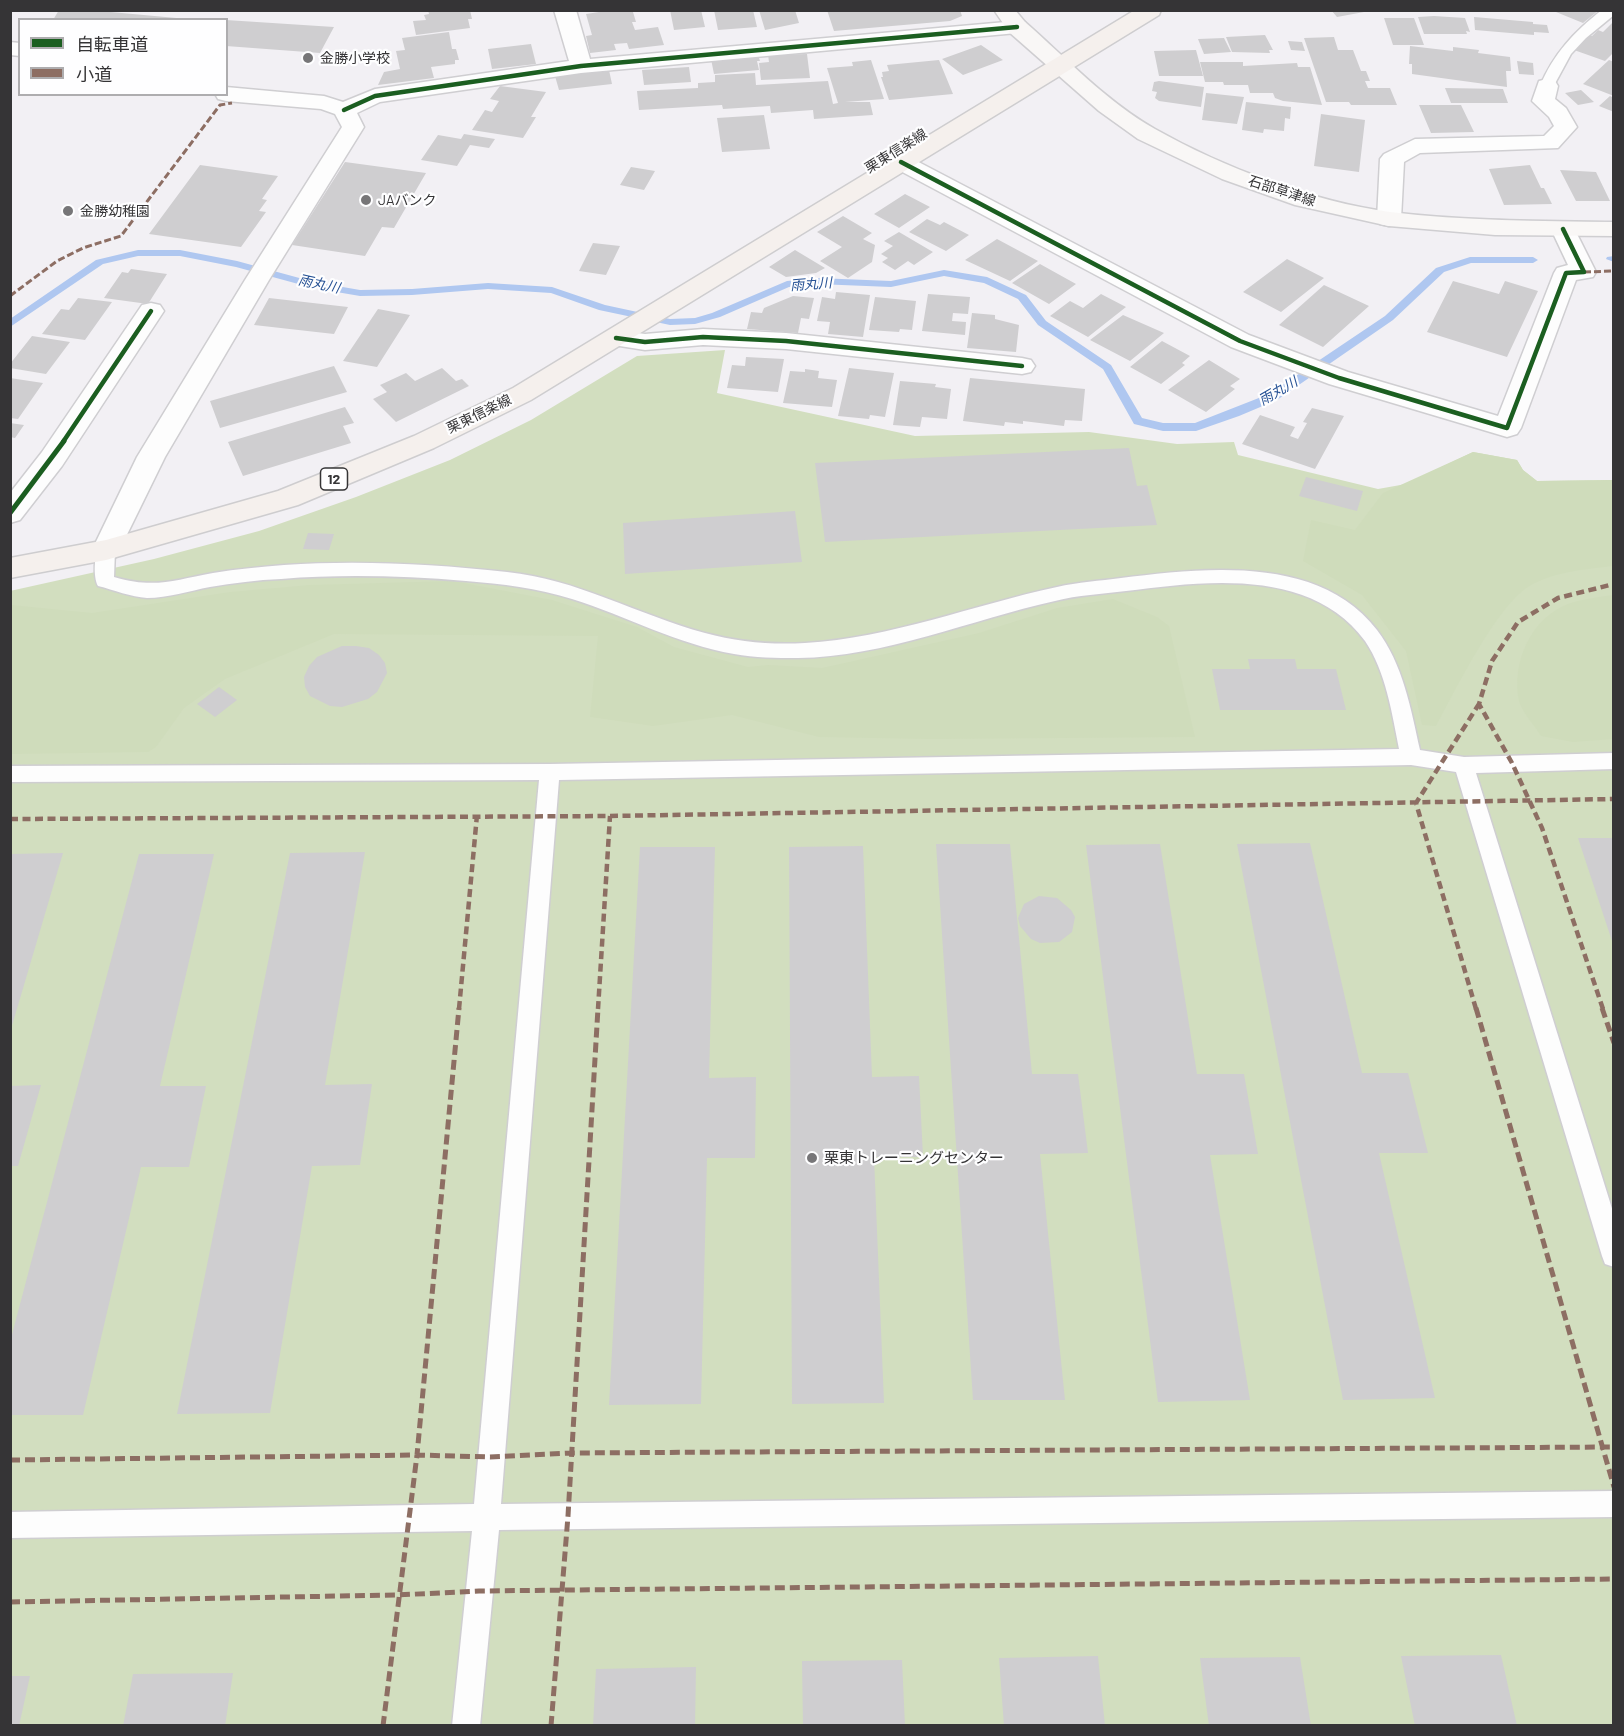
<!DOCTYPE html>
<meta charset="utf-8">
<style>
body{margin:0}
#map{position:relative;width:1624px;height:1736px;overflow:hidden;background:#f2f0f4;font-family:Barlow,"Noto Sans JP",sans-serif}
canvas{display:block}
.frame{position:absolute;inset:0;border:12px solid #353436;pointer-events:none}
.legend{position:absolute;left:18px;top:18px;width:210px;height:78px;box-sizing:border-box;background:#fefeff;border:2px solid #aeadaf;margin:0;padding:8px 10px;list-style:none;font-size:18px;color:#353436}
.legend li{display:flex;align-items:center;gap:12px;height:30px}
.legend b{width:30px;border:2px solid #aeadaf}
</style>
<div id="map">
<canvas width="1624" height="1736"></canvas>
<div class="frame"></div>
<ul class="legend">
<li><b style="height:8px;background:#1b5e20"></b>自転車道</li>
<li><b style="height:8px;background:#8d6e63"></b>小道</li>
</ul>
</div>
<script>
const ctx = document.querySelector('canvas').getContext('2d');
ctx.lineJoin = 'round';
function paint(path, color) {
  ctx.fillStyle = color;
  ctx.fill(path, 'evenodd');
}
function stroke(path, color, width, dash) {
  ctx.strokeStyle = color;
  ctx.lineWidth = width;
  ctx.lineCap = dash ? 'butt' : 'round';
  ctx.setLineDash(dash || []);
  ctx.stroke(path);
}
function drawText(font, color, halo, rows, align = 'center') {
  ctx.font = font + ' Barlow,"Noto Sans JP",sans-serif';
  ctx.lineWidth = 4.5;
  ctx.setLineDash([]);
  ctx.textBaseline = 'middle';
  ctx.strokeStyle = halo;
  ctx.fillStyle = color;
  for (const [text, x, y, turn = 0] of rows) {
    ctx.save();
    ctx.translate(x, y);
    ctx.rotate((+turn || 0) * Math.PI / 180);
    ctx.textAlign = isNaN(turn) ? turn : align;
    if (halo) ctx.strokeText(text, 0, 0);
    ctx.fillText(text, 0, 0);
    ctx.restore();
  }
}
paint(new Path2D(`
 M725,350L717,393L915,436L1089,432L1177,444L1234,442L1238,455L1378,489L1406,484L1473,452L1517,460L1523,470L1537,481L1613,480V1725H11L10,591L154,559L259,531L356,497L450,460L531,420L637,356Z`), '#d2debf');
paint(new Path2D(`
 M1473,452L1517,460L1523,470L1537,481L1613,480V566C1586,569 1552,572 1528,587C1496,607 1455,691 1436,726L1422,725L1406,651L1362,595L1303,561L1311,520L1355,530L1383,493Z
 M453,581L552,600L637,627L674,647L748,667L768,665L822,668L979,633L1057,608L1113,599L1157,617L1169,626L1195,737L930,739L819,737L732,715L653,726L590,717L598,636L334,634L225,679L184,708L156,747L148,752L11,754V605L92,613L230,592L310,585Z
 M1613,595V739L1573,742L1541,736C1535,726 1522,712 1519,701C1511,663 1531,618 1568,604C1582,599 1599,597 1613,595Z`), '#cfdcbb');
paint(new Path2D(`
 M138,250H180L237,261L314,282L360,290L412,289L488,283L552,287L605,305L670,319L695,318L712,313L787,281L817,278L891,281L944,270L987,277L1026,295L1046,321L1111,365L1142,418L1163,423H1195L1269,394L1385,316L1436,268L1470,257H1533L1538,260L1533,263H1471L1444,272L1393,320L1277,400L1239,416L1196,431H1163L1134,424L1103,369L1038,325L1018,299L984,283L944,276L891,287L817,284L789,287L720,317L695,324L670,325L599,310L551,293L488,289L412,295L360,296L313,288L236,267L180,256H138L103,264L10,327V319L96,260Z
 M1614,256V262L1606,259L1607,257Z`), '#afc7f0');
paint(new Path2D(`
 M59,10H112L111,12L198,20H53Z
 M428,10H470L472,19H468L470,28L416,35L413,21L426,20L424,15L429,14Z
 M612,10L633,12L636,22H632L635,30L658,27L664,45L629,49L627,43L614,44L616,50L590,53L586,36L592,35L586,14Z
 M670,10H701L705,27L674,30Z
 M714,10H753L757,27L718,30Z
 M759,10H795L799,23L765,30Z
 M827,10H960L962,16L950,21L834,31Z
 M1331,10H1364V12L1337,17Z
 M1558,10H1599L1583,23L1556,12Z
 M1434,16L1465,18L1470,32L1466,31L1467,34H1424L1418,17Z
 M1474,17L1533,22V24L1547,25L1549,33L1534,32V35L1475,30Z
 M1384,18H1414L1424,45H1393Z
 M226,20L334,27L320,53L226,46Z
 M1614,21V52L1605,61L1574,50L1588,35L1592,36L1598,30L1603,32Z
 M449,32L452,49H456L459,60H455V64L431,67L434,78L378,85L384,72L400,69L396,51L405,50L402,38Z
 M1265,35L1273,50H1269L1270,53L1232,52L1226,37Z
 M1334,37L1338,50H1353L1361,71H1366L1370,81H1365L1368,88H1390L1397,105H1351L1349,102H1326L1304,38Z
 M1224,38L1231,52L1204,54L1198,39Z
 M1288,41L1302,42L1305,51L1291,50Z
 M531,44L536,64L492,69L488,49Z
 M981,45L1003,60L963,75L942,59Z
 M1410,46L1453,51V47L1479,50L1478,53L1510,57L1511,71H1506L1507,87L1412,74V64H1409Z
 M1196,50L1203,76H1159L1154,51Z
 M807,54L810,78L761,80L759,63L769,62L768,55Z
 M758,55L760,61H757L759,70L714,74L711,59Z
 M871,60L884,99L845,102H870L873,115L814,119L813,110L771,113L770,106L723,109L722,105L639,110L637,91L698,88V83L715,82V75L755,73L756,85L828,81L833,104L838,103L827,68L853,66L852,62Z
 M939,60L953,94L889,100L881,77H883L882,72L889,71L887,65Z
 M1609,60L1614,62V96L1583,84Z
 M1517,61L1533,63L1534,75L1519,74Z
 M1200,62H1243V66L1297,63L1298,67H1310L1322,105L1283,101L1275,98L1273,93H1250L1248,85H1224L1223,82H1205Z
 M689,67L691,82L644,85L642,70Z
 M609,70L612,84L559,90L555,76Z
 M1159,81L1204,87L1201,107L1159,101L1155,98L1157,92L1152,91L1154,82Z
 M500,86L546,92L531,117H536L523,138L472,130L485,110L492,112L499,101L490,99Z
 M1445,88L1503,89L1508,103H1451Z
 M1581,90L1594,102L1578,105L1565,93Z
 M1206,93L1244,97L1237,124L1202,120Z
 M1610,96L1614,98V112L1599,106Z
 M1246,102L1291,107L1290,119L1285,118L1284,131L1264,129L1263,133L1242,130Z
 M1419,105H1461L1474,132L1431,133Z
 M1321,114L1365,120L1359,172L1314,166Z
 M764,115L770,149L722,152L717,118Z
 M464,134L495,139L489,148L470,145L457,166L421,160L438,135L461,139Z
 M345,162L426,173L394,228L382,227L365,256L292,245Z
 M200,165L278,176L262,199L267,200L259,211L266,212L241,247L149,234Z
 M1530,165L1541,188H1544L1552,204L1504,205L1489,169Z
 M631,167L655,171L644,190L620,185Z
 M1560,170L1596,172L1610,201H1576Z
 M905,194L930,207L899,228L874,214Z
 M843,216L872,233L863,239L875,245L872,262L848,278L820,261L842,247L817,232Z
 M927,219L940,225L944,222L969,235L946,251L909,232Z
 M899,232L933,252L914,265L908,261L895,270L882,262L888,258L881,254L893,246L884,241Z
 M997,239L1038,261L1010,281L965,260Z
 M593,243L620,246L606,275L579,271Z
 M795,250L825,268L816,273L786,277L769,267Z
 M1287,259L1324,278L1281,312L1243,292Z
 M1040,264L1076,284L1049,304L1012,283Z
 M131,269L167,274L148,304L104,298L122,272L128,273Z
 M1453,281L1499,294L1505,281L1538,291L1507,357L1427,332Z
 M1324,285L1369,306L1323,347L1279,325Z
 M836,292L870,295L863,337L828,334L830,322L817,321L822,297L835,299Z
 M928,294L970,297L968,314L953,313L952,321L966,322L965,335L922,331Z
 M1101,294L1126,307L1088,337L1050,316L1070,301L1083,308Z
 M793,296L814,298L809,319L801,318L798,333L747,329L751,312L762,313L764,308Z
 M875,297L916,301L912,330L900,329L899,332L869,330Z
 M78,298L112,302L85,340L42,334L61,309L69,310Z
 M269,298L348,307L334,334L254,325Z
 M378,309L410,315L377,367L343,361Z
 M972,313L995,315V319L1019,325L1016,352L967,348Z
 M1123,315L1164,333L1130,361L1090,340Z
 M32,336L70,342L46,374L10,368V364Z
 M1162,341L1190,356L1182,363L1185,365L1161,384L1130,367Z
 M746,357L784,359L778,392L727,388L732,365L745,366Z
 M1209,360L1240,379L1230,386L1235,389L1206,412L1168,390Z
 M334,366L347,392L220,428L210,401Z
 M442,368L456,381L462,379L469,386L396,422L373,399L387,392L380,385L406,373L415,381Z
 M849,368L894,373L885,417L870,415L869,419L838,416Z
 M805,369L819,371L818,378L837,380L832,407L783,403L790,371L805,372Z
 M10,378L43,383L18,419L10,418Z
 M970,378L1085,389L1082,421L1065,420L1064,426L1023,421V424L1005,422L1004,426L963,421Z
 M900,381L936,384L935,387L951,389L947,419L922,417L920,427L893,425Z
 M345,407L354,423L343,426L351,443L243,476L228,442Z
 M1312,408L1344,416L1315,469L1242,444L1260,415L1295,427L1290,436L1298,439L1307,423L1303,422Z
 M10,423L24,425L15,438L10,437Z
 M1129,448L1137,486L1147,485L1157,525L825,542L815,463Z
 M1306,477L1363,491L1357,511L1299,496Z
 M795,511L802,562L625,574L623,523Z
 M308,533L334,534L329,550L303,549Z
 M342,646H356L369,648L379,655L385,663L387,673L377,692L368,699L342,707L330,706L310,696L305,687L304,677L309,666L317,657Z
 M1248,659H1295L1297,669H1336L1346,710H1220L1212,669H1250Z
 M219,687L237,700L215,717L197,704Z
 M1578,838H1614V944H1613Z
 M1310,843L1362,1073H1408L1428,1153H1379L1435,1398L1343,1400L1237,844Z
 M936,844H1010L1032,1074H1078L1088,1153L1040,1154L1065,1400H973Z
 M1160,844L1197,1074H1244L1258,1154L1210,1155L1250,1400L1158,1402L1086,845Z
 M863,846L872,1077L919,1076L923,1157H874L884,1403L792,1404L789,847Z
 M640,847H715L709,1078L756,1077L755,1158H707L701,1404L609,1405Z
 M365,852L325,1085L372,1084L360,1165L312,1166L270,1413L177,1414L290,853Z
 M63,853L11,1029H10V854Z
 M139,854H214L160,1086H206L189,1167H141L83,1415H10V1342Z
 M1039,896L1057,898L1071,910L1075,917L1072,932L1059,942L1040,943L1031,939L1020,926L1018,918L1024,904Z
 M41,1085L18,1166H10V1086Z
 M1501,1655L1517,1726H1415L1401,1656Z
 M1098,1656L1105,1726H1004L999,1658Z
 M1300,1657L1311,1726H1209L1200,1658Z
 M902,1660L905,1726H803L802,1661Z
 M696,1667L695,1726H593L596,1669Z
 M233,1673L225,1726H123L133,1674Z
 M10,1676H30L19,1726H10Z`), '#cfced0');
const lane = new Path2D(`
 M1602,10H1614V15L1586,38L1571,54L1552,89H1542L1540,86C1554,53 1574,32 1602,10Z
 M106,544L112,545L115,550L114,577C155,589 174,580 213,573C237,569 261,567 284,565C359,560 433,564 507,572C577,579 638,615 705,633C738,642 771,645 805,643C891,638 973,605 1057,587C1078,582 1100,581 1121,578C1203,568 1319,554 1377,630C1403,664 1411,709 1420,750L1464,757L1614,753V769L1476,773L1614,1215V1267L1605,1264L1602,1256L1456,772L1411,765L559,780L501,1504L1614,1491V1517L499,1530L480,1726H452L472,1531L10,1538V1512L474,1504L539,780L10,782V766L550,764L1399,749C1392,714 1386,672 1365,641C1311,567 1204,581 1126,591C1102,594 1078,595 1055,601C970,620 885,657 798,658C776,658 755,658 734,654C677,644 626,616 572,599C537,588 502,584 466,581C404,576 343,574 281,579C257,580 233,583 210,587C189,591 168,598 147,598C131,597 114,590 98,586C93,577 94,554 100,545Z`);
const street = new Path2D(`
 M554,10H576L590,59L1017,21L1025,22L1028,27L1025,32L1017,33L581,73L380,102L357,113L364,127L269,280L165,457L116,557L106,560L96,557L92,550L137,457L245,280L342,127L335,114L321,109L226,101L218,99L215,94H226V87L324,96L343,102L375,89L569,61Z
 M10,42L20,43V56L10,55Z
 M1547,79L1555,81L1558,86L1555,99L1566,108L1577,127L1558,148L1420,153L1404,162L1401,219L1398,224L1389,226L1380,224L1377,219L1380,159L1384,154L1415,139L1544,136L1554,126L1549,117L1532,101L1539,81Z
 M901,155L909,157L1249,335L1348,372L1498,416L1554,273L1557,268L1568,265L1551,229L1554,224L1563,222L1572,224L1596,272L1593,277L1576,280L1521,428L1517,434L1507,437L1329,384L1231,347L893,167L889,162L893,157Z
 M151,303L160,305L164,311L62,466L20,520L10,523V493L42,452L142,305Z
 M703,329L786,333L1022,358L1031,360L1035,366L1031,372L1022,374L786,349L703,345L645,350L607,344L603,338L607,332L616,330L645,334Z`);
const secondary = new Path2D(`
 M994,10H1015L1025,22C1066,58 1107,102 1155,129C1222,167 1314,202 1390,212C1464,221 1539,221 1614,222V236L1495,235L1389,226L1295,205L1222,179L1138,139L1099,111L1009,32Z`);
const primary = new Path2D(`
 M1135,10H1161L1159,15L531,400L434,448L298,505L106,560L10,578V558L106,540L278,491L414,436L513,388Z`);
stroke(lane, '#cfced1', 3);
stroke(street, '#cfced1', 3);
stroke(secondary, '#cfced1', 3);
stroke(primary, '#cecdcf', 3);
paint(lane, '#fdfdfd');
paint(street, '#fdfdfd');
paint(secondary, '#f9f7f6');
paint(primary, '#f5f0ed');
stroke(new Path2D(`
 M1584,272L1614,271
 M10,296L57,261L83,248L121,236L220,105L232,103`), '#8d6e63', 3, [7, 3]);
stroke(new Path2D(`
 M10,819L610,816L1614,799
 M459,1009L477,815
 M598,1009L610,816
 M1476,1009L1416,803L1479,704
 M1603,1009L1542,828L1512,763L1479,704L1492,661L1518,622L1558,598L1614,584`), '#8d6e63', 4.5, [8, 4.5]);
stroke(new Path2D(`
 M1476,1008L1614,1487
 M1602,1008L1614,1043
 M10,1460L417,1455L490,1457L571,1453L1614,1447
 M10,1602L397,1595L479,1591L1614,1579
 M383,1726L417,1455L459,1008
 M551,1726L568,1516L598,1008`), '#8d6e63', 5, [10, 5]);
stroke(new Path2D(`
 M344,110L375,96L581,66L1017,27
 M901,162L1240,341L1339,378L1507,428L1566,273L1584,272L1563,229
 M616,338L645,342L703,337L786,341L1022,366
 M63,442L151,311`), '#1b5e20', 4.5);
stroke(new Path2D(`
 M10,513L64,441`), '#1b5e20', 5);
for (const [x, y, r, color] of [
 [308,58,6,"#777678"],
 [366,200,6,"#777678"],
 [68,211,6,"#777678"],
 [812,1158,6,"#777678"]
]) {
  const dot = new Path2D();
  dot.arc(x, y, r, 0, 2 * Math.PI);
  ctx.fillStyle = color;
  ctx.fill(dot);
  stroke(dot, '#fefeff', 2);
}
drawText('14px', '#353436', '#fefeff', [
 ["金勝小学校",320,58],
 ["JAバンク",378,200],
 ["金勝幼稚園",80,211]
], 'left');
drawText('14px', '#353436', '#fefeff', [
 ["栗東信楽線",896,151,-32],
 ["石部草津線",1282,191,18],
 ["栗東信楽線",479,414,-26]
]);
drawText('italic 14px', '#275295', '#fefeff', [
 ["雨丸川",319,284,12],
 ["雨丸川",811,284,-4],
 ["雨丸川",1278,391,-30]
]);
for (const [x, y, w] of [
 [334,479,27]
]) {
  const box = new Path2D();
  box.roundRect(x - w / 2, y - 11, w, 22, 4.5);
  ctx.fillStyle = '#fefeff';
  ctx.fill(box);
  stroke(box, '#353436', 1.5);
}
drawText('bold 14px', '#353436', null, [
 ["12",334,479]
]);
drawText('15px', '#353436', '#fefeff', [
 ["栗東トレーニングセンター",824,1158]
], 'left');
</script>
